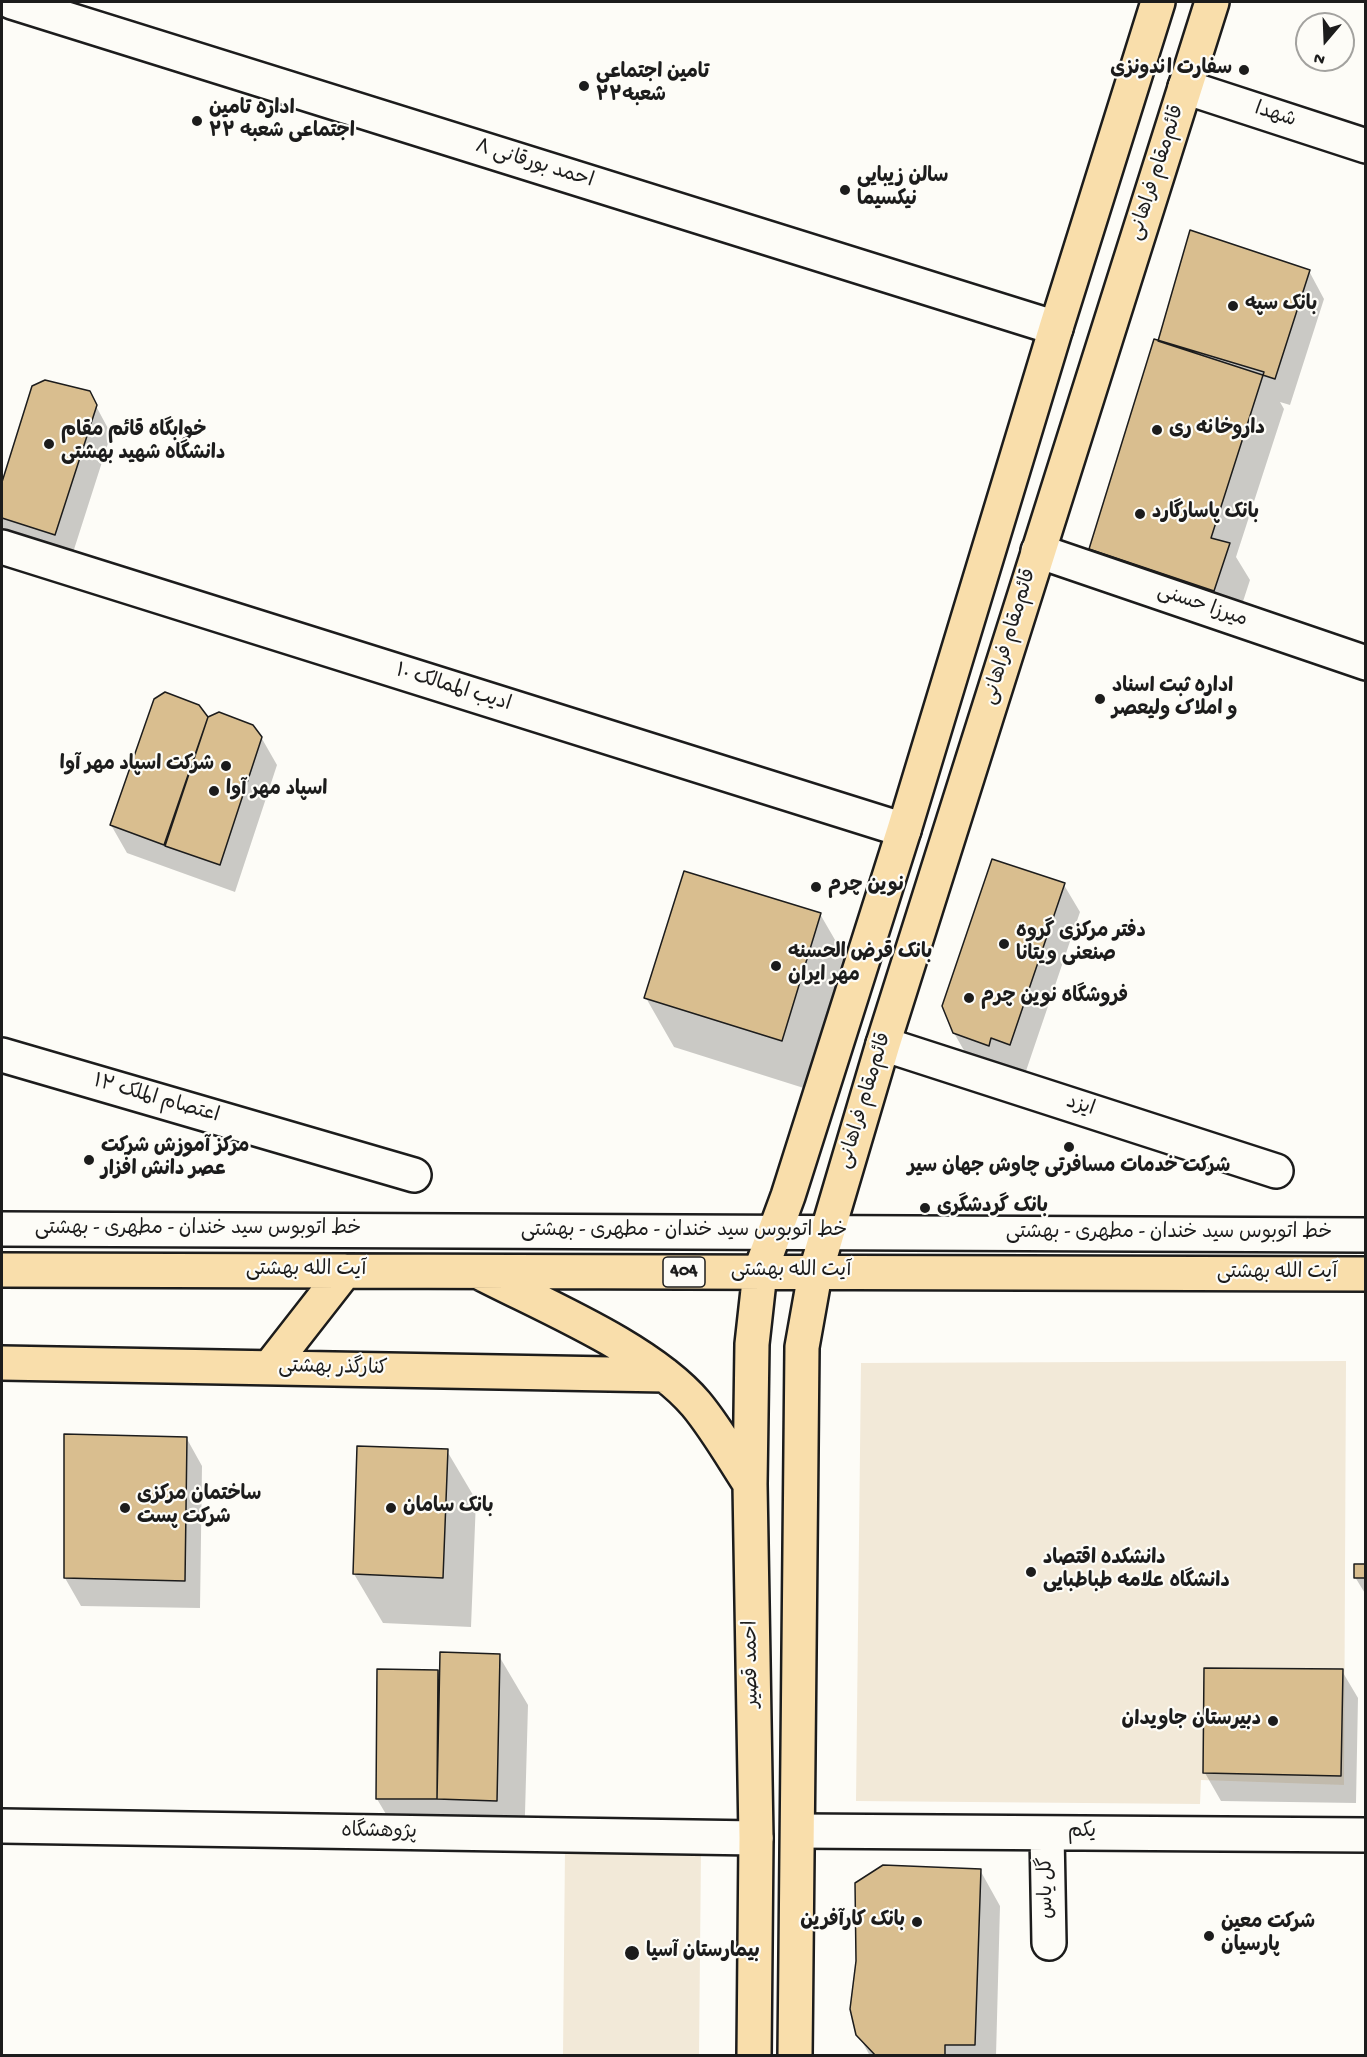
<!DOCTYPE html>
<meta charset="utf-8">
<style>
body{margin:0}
#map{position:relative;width:1367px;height:2057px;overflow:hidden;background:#fdfcf7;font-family:"Gochi Hand",sans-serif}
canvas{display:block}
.frame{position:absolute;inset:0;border:3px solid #1c1c1c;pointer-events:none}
.north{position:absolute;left:1295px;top:12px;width:60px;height:60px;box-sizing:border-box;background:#fdfcf7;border:2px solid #a3a29f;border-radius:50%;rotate:199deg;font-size:16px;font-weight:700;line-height:24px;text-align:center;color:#1c1c1c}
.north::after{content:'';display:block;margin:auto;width:21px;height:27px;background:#1c1c1c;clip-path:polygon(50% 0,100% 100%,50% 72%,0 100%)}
</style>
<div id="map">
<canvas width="1367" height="2057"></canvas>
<div class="frame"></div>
<div class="north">N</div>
</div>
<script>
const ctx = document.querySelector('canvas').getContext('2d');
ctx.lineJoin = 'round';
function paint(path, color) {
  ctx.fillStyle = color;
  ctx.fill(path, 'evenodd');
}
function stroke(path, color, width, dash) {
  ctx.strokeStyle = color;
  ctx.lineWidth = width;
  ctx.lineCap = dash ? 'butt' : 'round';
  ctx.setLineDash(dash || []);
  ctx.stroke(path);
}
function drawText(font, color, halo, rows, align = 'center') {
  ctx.font = font + ' "Gochi Hand","Playpen Sans Arabic",sans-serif';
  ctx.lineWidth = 4.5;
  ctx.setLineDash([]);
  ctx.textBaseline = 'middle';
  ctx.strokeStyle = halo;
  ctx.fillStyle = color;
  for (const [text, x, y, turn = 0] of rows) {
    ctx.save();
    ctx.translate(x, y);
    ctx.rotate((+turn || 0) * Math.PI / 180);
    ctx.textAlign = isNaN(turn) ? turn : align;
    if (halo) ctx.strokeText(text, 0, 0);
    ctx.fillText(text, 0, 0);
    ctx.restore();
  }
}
paint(new Path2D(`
 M1346,1361L1344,1785L1201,1780L1200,1804L856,1801L861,1363Z
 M565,1849L701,1851L699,2055L563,2056Z`), '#f2e9d8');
paint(new Path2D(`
 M1309,271L1324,299L1290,405L1280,402L1284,409L1236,557L1250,580L1235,626L1111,585L1090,549L1159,343Z
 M33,387L89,393L111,434L70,562L8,542L2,530V487Z
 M198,707L207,720L261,737L277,765L235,892L127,853L111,825Z
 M1064,885L1080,912L1026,1071L1007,1065L1004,1072L970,1061L954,1033Z
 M820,914L849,964L810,1090L674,1047L646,998Z
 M187,1439L202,1466L200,1608L81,1606L65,1578Z
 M447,1451L476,1500L471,1627L383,1623L354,1574Z
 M1366,1566V1595L1355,1577Z
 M499,1656L528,1705L524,1850L406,1848L377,1799L437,1671L441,1678Z
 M1206,1669L1342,1671L1358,1698L1356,1803L1221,1801L1205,1773Z
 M980,1870L1000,1906L996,2056H870L858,2034Z`), '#0003');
const building = new Path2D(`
 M1190,230L1310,270L1275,379L1158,341Z
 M1154,339L1264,372L1211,538L1230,543L1214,591L1089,549Z
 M45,380L90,391L97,405L55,535L2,518V482L32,386Z
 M165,692L199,705L208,717L164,845L110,825L154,699Z
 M219,712L253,725L262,737L220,865L165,846L208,717Z
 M992,859L1065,883L1010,1045L991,1038L989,1046L953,1033L942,1006Z
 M684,871L821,913L782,1041L644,998Z
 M64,1434L187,1437L185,1581L64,1578Z
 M357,1446L448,1449L443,1578L353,1574Z
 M1354,1564H1366V1578H1354Z
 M440,1652L500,1654L497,1801L437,1799Z
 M1204,1668L1343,1669L1341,1776L1203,1773Z
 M377,1669L438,1670L437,1799H376Z
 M883,1865L981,1869L975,2045H945V2056H876L856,2035L850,2009L856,1961L855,1883Z`);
paint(building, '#d9be8f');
stroke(building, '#1c1c1c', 1.5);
const minor = new Path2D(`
 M12,2L1056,328
 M1185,87L1366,146
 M2,547L904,830
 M1038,551L1366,663
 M883,1044L1276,1171
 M2,1055L414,1175
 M2,1229L1366,1235
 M2,1826L756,1838
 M798,1831L1366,1835
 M1047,1833L1049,1943`);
const major = new Path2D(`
 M2,1270L1366,1274
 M481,1273C547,1307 649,1349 696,1404C716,1428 733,1458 750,1484
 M2,1363L665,1375
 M270,1367L345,1271
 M754,2056L756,1838L750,1484L752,1344L760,1272L788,1196L904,830L1056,328L1158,2
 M795,2056L802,1347L815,1274L883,1044L1212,2`);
stroke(minor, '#1c1c1c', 38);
stroke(major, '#1c1c1c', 38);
stroke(minor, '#fdfcf7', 33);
stroke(major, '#f9deab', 33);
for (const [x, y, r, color] of [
 [1244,70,6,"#1c1c1c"],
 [584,86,6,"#1c1c1c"],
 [197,121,6,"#1c1c1c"],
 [845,190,6,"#1c1c1c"],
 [1233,306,6,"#1c1c1c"],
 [1157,430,6,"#1c1c1c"],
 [49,444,6,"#1c1c1c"],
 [1140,514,6,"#1c1c1c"],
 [1100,699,6,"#1c1c1c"],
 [226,766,6,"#1c1c1c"],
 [214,791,6,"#1c1c1c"],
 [816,887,6,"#1c1c1c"],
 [1004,944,6,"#1c1c1c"],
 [776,966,6,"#1c1c1c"],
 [969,998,6,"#1c1c1c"],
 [1069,1147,6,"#1c1c1c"],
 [89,1160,6,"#1c1c1c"],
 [925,1208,6,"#1c1c1c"],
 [125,1508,6,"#1c1c1c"],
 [391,1508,6,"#1c1c1c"],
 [1031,1572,6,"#1c1c1c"],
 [1273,1721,6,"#1c1c1c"],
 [917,1922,6,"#1c1c1c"],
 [1209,1936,6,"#1c1c1c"],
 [632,1953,8,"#1c1c1c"]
]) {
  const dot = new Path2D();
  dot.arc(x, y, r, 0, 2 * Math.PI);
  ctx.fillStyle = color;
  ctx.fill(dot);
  stroke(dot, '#fdfcf7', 2);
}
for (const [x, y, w] of [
 [684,1272,42]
]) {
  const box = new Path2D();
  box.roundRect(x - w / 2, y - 15, w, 30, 4.5);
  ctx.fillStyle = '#fdfcf7';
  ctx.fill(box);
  stroke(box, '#1c1c1c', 1.5);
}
drawText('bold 18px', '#1c1c1c', null, [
 ["404",684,1272]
]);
drawText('bold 20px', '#1c1c1c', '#fdfcf7', [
 ["سفارت اندونزی",1232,70,"right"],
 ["تامین اجتماعی",596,74],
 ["شعبه۲۲",596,97],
 ["اداره تامین",209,110],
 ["اجتماعی شعبه ۲۲",209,133],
 ["سالن زیبایی",857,178],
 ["نیکسیما",857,201],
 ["بانک سپه",1245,306],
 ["داروخانه ری",1169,430],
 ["خوابگاه قائم مقام",61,432],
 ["دانشگاه شهید بهشتی",61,455],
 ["بانک پاسارگارد",1152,514],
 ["اداره ثبت اسناد",1112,688],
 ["و املاک ولیعصر",1112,711],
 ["شرکت اسپاد مهر آوا",214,766,"right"],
 ["اسپاد مهر آوا",226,791],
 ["نوین چرم",828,887],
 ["دفتر مرکزی گروه",1016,933],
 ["صنعنی ویتانا",1016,956],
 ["بانک قرض الحسنه",788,954],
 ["مهر ایران",788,977],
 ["فروشگاه نوین چرم",981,998],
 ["مرکز آموزش شرکت",101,1148],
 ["عصر دانش افزار",101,1171],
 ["شرکت خدمات مسافرتی چاوش جهان سیر",1069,1168,"center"],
 ["بانک گردشگری",937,1208],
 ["ساختمان مرکزی",137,1496],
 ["شرکت پست",137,1519],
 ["بانک سامان",403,1508],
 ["دانشکده اقتصاد",1043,1560],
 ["دانشگاه علامه طباطبایی",1043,1583],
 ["دبیرستان جاویدان",1261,1721,"right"],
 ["بانک کارآفرین",905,1922,"right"],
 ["شرکت معین",1221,1924],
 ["پارسیان",1221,1947],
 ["بیمارستان آسیا",646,1953]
], 'left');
drawText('20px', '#1c1c1c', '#fdfcf7', [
 ["شهدا",1275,116,18],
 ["احمد بورقانی ۸",534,165,17],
 ["قائم‌مقام فراهانی",1158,173,-72],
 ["میرزا حسنی",1202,607,19],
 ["قائم‌مقام فراهانی",1011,637,-73],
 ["ادیب الممالک ۱۰",453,689,17],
 ["اعتصام الملک ۱۲",156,1100,16],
 ["قائم‌مقام فراهانی",866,1101,-73],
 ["ایزد",1080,1107,18],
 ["خط اتوبوس سید خندان - مطهری - بهشتی",198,1230],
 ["خط اتوبوس سید خندان - مطهری - بهشتی",684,1232],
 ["خط اتوبوس سید خندان - مطهری - بهشتی",1169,1234],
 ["آیت الله بهشتی",306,1271],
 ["آیت الله بهشتی",791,1272],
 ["آیت الله بهشتی",1277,1274],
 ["کنارگذر بهشتی",333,1369,1],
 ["احمد قصیر",753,1664,-91],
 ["پژوهشگاه",379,1833,1],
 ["یکم",1082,1833],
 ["گل یاس",1048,1888,-91]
]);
</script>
